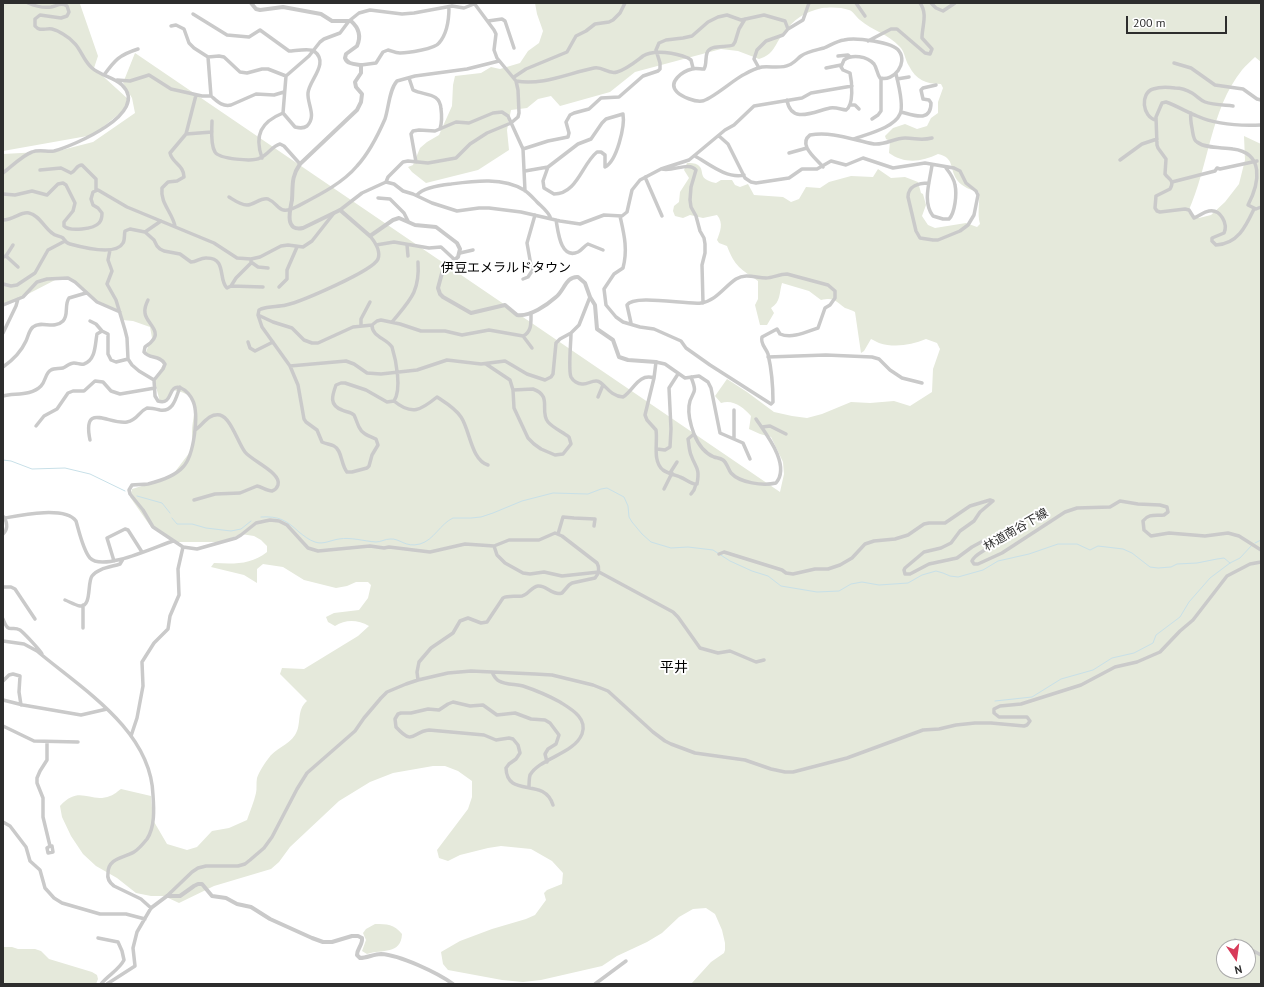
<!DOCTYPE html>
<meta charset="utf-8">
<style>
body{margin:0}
#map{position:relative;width:1264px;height:987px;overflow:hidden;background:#fff;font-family:"PT Sans",sans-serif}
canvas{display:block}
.frame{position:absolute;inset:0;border:4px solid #2d2d2d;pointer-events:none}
.north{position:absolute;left:1216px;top:939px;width:40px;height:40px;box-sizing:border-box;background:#fff;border:1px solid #ababab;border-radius:50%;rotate:167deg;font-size:11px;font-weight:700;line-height:16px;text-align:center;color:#2d2d2d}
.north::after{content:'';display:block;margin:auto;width:14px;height:18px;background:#d83b5a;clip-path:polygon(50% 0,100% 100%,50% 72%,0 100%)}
.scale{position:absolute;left:1126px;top:16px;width:101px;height:18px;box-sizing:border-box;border:2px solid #2d2d2d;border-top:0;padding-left:5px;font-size:12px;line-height:14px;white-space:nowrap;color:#2d2d2d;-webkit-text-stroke:3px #fff;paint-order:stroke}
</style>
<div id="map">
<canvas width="1264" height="987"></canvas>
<div class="frame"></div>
<div class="north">N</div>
<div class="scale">200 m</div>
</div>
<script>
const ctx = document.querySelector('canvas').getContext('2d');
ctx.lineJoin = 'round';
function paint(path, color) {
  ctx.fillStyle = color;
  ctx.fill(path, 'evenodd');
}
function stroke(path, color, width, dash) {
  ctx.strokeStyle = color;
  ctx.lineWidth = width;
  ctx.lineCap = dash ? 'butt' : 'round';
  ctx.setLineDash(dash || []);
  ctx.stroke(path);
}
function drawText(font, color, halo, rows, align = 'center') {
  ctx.font = font + ' "PT Sans","Noto Sans JP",sans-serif';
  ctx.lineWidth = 4;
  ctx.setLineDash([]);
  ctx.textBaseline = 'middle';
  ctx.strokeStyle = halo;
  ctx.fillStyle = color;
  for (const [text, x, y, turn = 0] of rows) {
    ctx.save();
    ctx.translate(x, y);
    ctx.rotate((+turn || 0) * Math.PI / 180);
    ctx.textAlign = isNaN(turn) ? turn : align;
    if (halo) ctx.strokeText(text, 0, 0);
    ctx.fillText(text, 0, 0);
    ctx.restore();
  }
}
paint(new Path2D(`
 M3,3L80,4L98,56L94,68L128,99L124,110L93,135L3,151Z
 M535,3H1261V62L1255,57C1251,61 1246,65 1242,70C1210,110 1209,166 1188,212L1199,218L1211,215L1225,202L1239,184L1245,160L1244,136L1261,144V984H691L711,962L724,953L725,950V943L722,930L715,914L706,908L693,909L679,917L662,933L647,942L617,956L602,966L541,980L523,982L502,980L448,970L443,964L441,952L460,941L492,929L526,919L535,915L546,900L544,893L547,890L562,884L563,873L552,861L531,849L501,846L488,848L460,855L448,861L439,858L437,850L468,809L472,797V781L458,771L445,766H433L393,773L370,782L339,801L290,847L279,862L271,869L214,886L179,903L164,896H151L136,893L117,878L96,866L83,854L71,836L62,817L60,806C80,784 90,804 110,796C114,795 118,791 121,789L151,796L153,820L167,844L187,850L197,847L212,831L229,828L247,820C250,811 254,802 256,793C257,789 256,783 257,778C259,772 264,764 268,759C275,748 288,746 295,735C302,725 296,710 307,701L280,674L282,668L304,669L358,636L369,626C358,620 346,619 335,626L328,622L326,617L334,613L359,610L368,598L371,585L368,582H356L347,586L336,588L304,580L283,567L263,564L257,569V583L244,575L211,567L214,563C233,564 251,565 267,552V546L261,540L254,536L241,534L221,542H178L151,527L130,497L132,489L171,477L193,448C193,443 192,437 192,432C193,409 204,396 173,390L167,400L160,402L154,379L163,365L160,359L145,354L152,338L150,327L133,321L122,320L119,312L92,298L73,280L57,279L3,307V154L58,151L93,142L135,113L132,98L123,83L135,53L780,492L784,474L783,462L771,437L760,434L749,429L751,416C743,407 733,399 721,403L715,396L727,379L747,392L774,412L792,416L807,418L822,414L851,402L870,403L894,401L910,406L932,392L933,369L940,349L937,343L926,339C911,345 895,348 879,343C876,342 874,340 871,339L864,351L861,353L855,312C852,310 848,309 845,308C835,301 835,297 821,300L809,291L782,283C779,293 781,302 771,308L774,313L767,325H760L755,305L758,299V281C741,269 735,267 727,246L719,243L717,240C720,232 724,223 717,215L703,218L690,215L683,218L675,216L673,211L674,206L679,202L680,192L689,178L684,170L687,163C690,163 695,163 698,165C706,171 696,179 716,183L721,180H732L735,185L740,187L748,184L754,195L783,197L791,202L799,199L806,187L820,188L829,182L851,176L873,177L878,169L891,178L905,177L918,182L921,193L923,194L926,205L922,216L928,225L935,228L966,223L977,227L980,224C977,213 980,203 979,192C971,190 962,187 957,180C949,168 955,158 938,154C922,162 904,164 889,153L890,141L886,139L885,136L893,128L905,124L917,129L927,126L931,118L938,113V102L943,88L941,84C926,84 916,80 909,66C905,60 905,52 900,47C887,33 873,31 860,20C856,17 853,11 849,10C842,7 830,7 822,8C804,12 794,19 783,34C774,45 775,54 759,59L738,51L721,49L635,72L610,92L560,106L551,96L538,99L527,108L511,110L507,130L509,150L478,170L426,183L412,172L408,167L413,165L420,148L427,142L439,135L452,106L453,85L455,76L481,73L491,67L500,69L520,63L528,51L539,43L543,31L537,14ZM1224,947H1248V971H1224Z
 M375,924C387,924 394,924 402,934C401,955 382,949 367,954L362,951L366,940L363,933L366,929Z
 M3,947H12L18,949H35L41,951L49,959L92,972L97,975L98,979L96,984H3Z`), '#e5e9db');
stroke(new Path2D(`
 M3,460L11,461L32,469L65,468L90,474L125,491
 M137,496L162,503L170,513
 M261,517C279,516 286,520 299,532C304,536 309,540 315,542C323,545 331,540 339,539C351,537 363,541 376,542C381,542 385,539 390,539C400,538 405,548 420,544C434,540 440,524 453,518H471L481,517L493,513L522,501L553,493L588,494L601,489L607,488L624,497L628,506L629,517L632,522L642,534L651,542L671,548L688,547L713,550L730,561L752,571L768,576L781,586L817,592L839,591L851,584L862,582L879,585L908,583L922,575L936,571L943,573L950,576L958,577L983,570L998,561L1029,554L1058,544H1077L1090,550L1098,546L1123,549L1132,553L1150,567L1158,568L1171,567L1177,564L1197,563L1217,559L1224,558L1230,563
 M172,518L177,524H192L206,528L231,531L241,529L251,521
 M1255,543L1261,540
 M995,701L1032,697L1061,679L1093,670L1112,658L1134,653L1153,643L1156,635L1180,617L1189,602L1210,578L1230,563L1240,558L1252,545`), '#c8e0e8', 1);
stroke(new Path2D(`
 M856,3L865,16
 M931,3L936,8L943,11L955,3
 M193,14L227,35L249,37L260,30L289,51C294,51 310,48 314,51C330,63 309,80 308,93C307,104 317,116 307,126C303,129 299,128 295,127L283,113L286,76
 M745,19L739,29L735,42L733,45C726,48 710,44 707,53C705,58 707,64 704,69C700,69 695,68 692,69C683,71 667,82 677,92C682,97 695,102 702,101C711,100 734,79 745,74C750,71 757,68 762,67C771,66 781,69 789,65C794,63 797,59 801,56C808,51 817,50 824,48C831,45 837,41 844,40C855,37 893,42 899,51C908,63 894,82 880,78C877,74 877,68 874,64C867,56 852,54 844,60L841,67L843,70L850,73C852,82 854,105 846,110C840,109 835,107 830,108C815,111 791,125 787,100
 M488,21L502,19L505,21L514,48
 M171,26L176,25L184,29L189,43L194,48L208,57L219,56L224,57L240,72L247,73L262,69H268L286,76
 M868,41L891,29H897L925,53L930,54L932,49L922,38C922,26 928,14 920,3
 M838,56L848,55L850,57
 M208,57L211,96C217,101 222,107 231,105L256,94L274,95L284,92
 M1174,63L1191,68L1215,85L1243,89L1257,99L1261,100
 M361,65L376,63L383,52L388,50C392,51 395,53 400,53C407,53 435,49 439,43C447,34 449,18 449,7
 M759,68L754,59L757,50L766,41L783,35L788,29L803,20L809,3
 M826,68L841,65
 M104,75C115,60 119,55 138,49
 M286,76L309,56L320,42L324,39L340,33L349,21L359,13L370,10L402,14L414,13L452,6L464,8L474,4
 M514,77L526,69L567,52L576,36L586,31L595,24L609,22L613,20L620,13L625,3
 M409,78L413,90C425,96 440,92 441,109C442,116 442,122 440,129
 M897,79L909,77
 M117,80L130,81L149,75L171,89L202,96H211
 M516,81C542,86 569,73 594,68C603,66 608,75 617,72C627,69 635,62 643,56C654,49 676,53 688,58L691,60L693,68
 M850,105H855L859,109
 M901,112C913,115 931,123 931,103L929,100L923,99L921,90L923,88L936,85
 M1191,113C1190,118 1191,123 1192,128C1193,133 1193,140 1197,142C1206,149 1223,147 1233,149C1264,153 1260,182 1248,205L1256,209L1261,207
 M623,114C625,126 617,161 605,167V155L601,152H597C582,164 577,194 554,194L544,188L543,181L548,167L578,144L591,139L602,123L606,119Z
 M872,119L878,115L881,111V78
 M1156,120C1142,117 1140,93 1153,89C1159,87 1168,87 1175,88C1181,88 1187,90 1192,93C1197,96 1200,100 1205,102C1213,105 1224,105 1233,106
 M212,121C212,130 210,144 215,152C219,159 253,162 260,158C268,155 272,146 280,144L284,146L300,164
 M186,134L212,132
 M719,136L728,144L745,178L751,182L756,183L789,178L802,169H817L831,161L846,165L863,158L893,168L925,163L954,168L960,171L966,183L976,191L978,195L974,215L968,225L960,231L938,240H933L920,238L916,231L908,197C908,186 919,183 929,183
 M854,139C867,134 894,128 900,114C904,106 898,82 896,74
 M523,149L548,141L568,137L569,133L566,122L570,115L574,113L589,109L601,98L619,97L643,76L658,71L660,69V63L656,50L659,43L666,40L683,38L692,36L708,22L718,17L727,15L741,20L764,15L785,21L788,29
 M789,153L807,148
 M695,156C709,164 727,179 744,175
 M262,158C254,135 261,122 283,113
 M1120,160L1142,144L1157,139
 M416,162L411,134L413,131L419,130L435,131L456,122L469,123L493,113L502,112L508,116L523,149L525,191
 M932,165C930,181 922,202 933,216L943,219H949C955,213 957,194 955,185C954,179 950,173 946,168
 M823,167C817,159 797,145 810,135C832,131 853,140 874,144C886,145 894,138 905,138C916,138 920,141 932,138
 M662,169C673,172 689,161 696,170L691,187L690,200L691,207L696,216L700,231L704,238L705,244V253L702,265L703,303
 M40,170L61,168L71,173C76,171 76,165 82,165L96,179V190
 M525,171L548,167
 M3,173C11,167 23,155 32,152C39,149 47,152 54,151C73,146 151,113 122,85C114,77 101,76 92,68C80,57 82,45 63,34C60,32 56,30 52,29C45,28 40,32 35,26V19L40,15L61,18L67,16L69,12L67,6C61,2 57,6 51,7C44,8 35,6 28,3
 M645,177L662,216
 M386,182L388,177L403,162L408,161L428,163L456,158L470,144L487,133L511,123L518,117L519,113L518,90L516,81L497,58L494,50L496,34L494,30L474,3
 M1172,182L1215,171L1217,168L1220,169L1257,161
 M3,194L15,195L32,191L47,195L58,184L63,183L66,185L75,203L73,211L64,222V226C70,232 94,229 99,223C102,220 102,217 102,213L98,208L93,205L91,199L93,192L98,190L127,207L214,243L237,258L251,259L260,257L281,246L288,245L303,247L312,241L334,213
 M417,195C424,187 441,185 451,184C474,181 503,177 524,190C529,193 533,198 537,202C542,207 549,212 551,219
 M229,197C234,200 240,205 247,205C254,205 261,197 268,199C280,204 278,216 296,207C317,196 342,184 357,166C369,153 378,135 385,119C389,107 389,90 397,81L415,76L467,69L499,61
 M378,198L390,199L404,213L408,221
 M1254,209C1246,226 1238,244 1216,245L1212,241V238L1224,233C1228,224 1221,209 1209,211C1203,212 1200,216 1194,218L1189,210L1185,209L1160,212L1157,211L1155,208L1156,196L1170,189C1175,180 1169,180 1165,174L1166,159L1158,148L1157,145L1156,117L1162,103L1166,102C1177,106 1187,112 1197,116C1217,125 1240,126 1261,125
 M340,210L362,193L386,182L394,184L403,191L413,194L432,203L457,211L479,208H489L521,212L560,221L580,224L604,215L622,216L627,212L632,190L640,180L661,169L689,160L725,130L734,125L754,106L802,98L811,93L852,86
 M620,216C624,234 628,249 623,268L614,274L604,289L606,305L616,317L623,322L640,327L654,329L681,341L686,348L710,365L771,404L773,402C773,388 771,367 768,354C766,348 760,344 762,337L777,329L780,334C792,339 806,332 818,328L825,308L830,305L835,298V291L828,285L787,274C779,274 773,278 766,278C756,278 746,273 736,279C725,286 716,301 701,303C687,305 634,294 627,305L631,323
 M3,220C14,220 21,211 29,213C39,215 44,227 52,233C55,236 60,236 63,238C65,241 66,243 70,244C81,247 116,256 123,243C125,240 124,235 125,231L130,229L145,232L154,240L157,246L160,249L164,251L180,254L191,262C197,262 201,257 207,258C227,258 218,280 227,288L231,286L236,278L251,263V259
 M556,220C558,230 560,260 578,252C582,250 584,246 588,244L603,250
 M175,226C172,212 160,203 162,188L168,182L177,181L184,177C184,165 172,163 170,153L186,134L196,95
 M145,232L161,221
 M370,236C375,242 381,251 378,259C373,271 300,302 286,305C278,307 269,306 261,309L259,310L258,315L262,327L290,366L298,385L304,419L306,422L317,430L322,442C326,444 330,444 334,446C342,450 341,465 347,472H352L367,468L369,466L372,455L378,445L376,439C369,436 362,434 359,427C357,423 356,419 354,415C351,412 346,412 342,410C329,405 332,396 336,385L341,383H345L366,390L387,402L394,401
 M376,245L394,242L429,248L441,247L455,260
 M407,245L408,256
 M110,250L108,260L112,271L107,284L116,300L125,330L127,338L128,359L132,365L139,371L154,380L155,396L158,401C174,406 167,383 181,388C186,390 191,396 193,401C199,415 194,456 183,467C175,476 160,481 148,484C142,485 137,484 132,485L129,490L130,494L143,510L153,527L183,547L197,549L236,538L241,535L256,523L270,520L279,521L287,525L308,548L318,551L370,546L384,548L389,547L430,552L465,544L494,546L509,540H539L555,533L562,536L597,563C600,568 599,574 595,578L572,583L569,585L562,593C552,596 547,585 538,586C531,587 528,595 522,596C515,597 509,595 503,598L487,622L481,623L468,618L460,621L453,633L431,648L419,662L417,672L418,680
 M460,253L473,250
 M6,256L13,245
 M3,257L6,256L18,267
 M251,262L258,267L268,268
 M523,279L528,277L532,271L527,243L535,215
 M3,284L11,286L17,285L35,273L48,250L65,241
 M231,286L263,287
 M279,287L287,279V270L297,247
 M148,300C146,304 144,308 145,313C146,323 162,331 152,341C150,344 147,345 145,347L144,352C149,359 160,355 165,364L163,369L154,380
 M3,305L23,297L37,282L47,279L68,278L75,282L97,302L120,312
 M258,315L273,322L292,328L304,340L312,343H318L353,327L372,325C372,337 386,338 392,347C396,360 402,389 394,401
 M90,321L96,324L102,331
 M392,322C410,300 420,292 418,262
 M372,325L377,321L381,320L400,324L421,331H445L462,335L489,330L523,336C532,332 531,322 531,313
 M361,326V319L370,302
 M3,333L16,306L18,299
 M571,333C571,343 568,370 571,377C573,381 578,384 582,384C587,385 592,380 597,381C604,382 609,396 623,397C634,390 638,373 654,378
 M523,336L532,348
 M248,342L250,348L255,351L273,342
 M768,357L826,355L872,357L879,359L890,370L902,378L922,383
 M486,364L510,380L513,390
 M290,366L346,361L354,364L367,373L381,374L417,370L447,360L481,364L505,361L527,374L545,380L551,377L553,374L556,343L560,339L571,333L579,325L590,297
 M3,367C13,360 21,352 26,341C28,337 29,330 33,327C41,320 54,330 63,321C69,315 64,305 69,298L86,293
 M691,377C699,397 691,390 689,406C688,415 691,426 694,434
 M533,389C553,396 539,411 548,422C553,428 563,432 569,437L571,444L563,454L555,455L541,449L534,444L528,438L514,408L513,390Z
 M3,396C15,393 31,396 41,386C46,381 45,373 51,370C54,368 59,369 63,368C67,366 70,363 74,363C78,363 80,365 84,364C96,360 95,344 97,334L102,331L108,334V354L111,360L116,362L128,359
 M598,397L603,385
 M394,401C412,416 421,410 437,397C446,403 455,408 461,417C470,430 471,460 488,465
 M36,426L44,416L57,409L68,393L73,391H84L95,381L103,382L111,391L120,394L155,388
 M762,427L770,426L786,434
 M734,438V410
 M90,440C82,401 109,425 127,422C138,420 138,412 147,408C152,408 156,409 160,410C174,412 176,397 180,387
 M657,449L665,450L670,447L671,429L669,388L678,374
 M750,459L743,443L720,433L711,388L708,382L699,376L685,378L665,364L656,362L654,378L645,415L647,420L656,430C658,442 652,461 663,470C667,473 675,475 680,477C686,479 692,485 697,484C700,467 696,469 691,455C689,450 689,444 688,439L694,434C698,444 704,453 714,457C717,458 720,458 723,460C727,463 728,469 731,473C740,483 763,486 776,483C791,465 766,434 756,419
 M670,473L677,462
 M664,489L672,473
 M691,494L694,490L696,484
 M194,500L215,494L240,493L257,486C262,487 267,491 272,491C275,490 277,488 278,485C282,473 252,461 245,452C238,443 231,418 220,415C208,413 203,425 195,430
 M5,518C21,515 65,506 76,521C79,531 83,550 90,558C103,572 157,546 173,541
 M3,534C8,529 8,524 4,517
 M558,534L563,517L574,518L595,519L594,526
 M494,546L497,555L505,563L523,573L530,574L544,572L562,576L599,572L673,612L678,617L700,648L718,653L730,651L756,662L764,660
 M719,554L724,552L782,570L786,573L793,574L815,569H828L840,565L852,558L865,544L874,541L895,539L908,535L924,524L929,523H945L970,506L990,500L993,501L980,512L974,521L960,531L951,543L941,548L924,552L905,568L904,570L905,574H910L929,564L957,558L972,547L983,541L992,539C992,551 976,551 972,561L974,564H978L1002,553L1065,512L1077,508L1110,507L1120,501L1138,504L1160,505L1167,507L1168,512L1164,515C1156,516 1149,513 1143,521L1144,530L1151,536L1169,533L1205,536L1228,533L1239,536L1261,550
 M114,561L107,538L125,529L128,530L142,552
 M3,587H11L15,589L35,619
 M65,600C70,602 75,605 80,606C92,607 87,583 92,576C98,568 111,567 120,564L123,559
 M3,619C9,635 11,625 20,630C23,632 41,651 42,654
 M83,628V605
 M3,641L24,644L37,651C82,689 151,730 153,795C154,809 155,827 147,839C143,844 139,849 134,852C124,858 108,858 108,873C107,878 110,883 114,886L141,899L151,908L137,932L133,948L135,966L107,984
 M492,672C494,676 495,679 499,681C506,685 516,684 523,686C535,690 549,696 560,702C571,709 588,718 582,734C574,754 540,758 530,775C529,779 529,784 529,788
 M3,681L9,675L13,674L20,676L19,692L21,705
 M3,700L23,705L81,715L107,709
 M3,726L34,741L78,742
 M131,736L137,718L143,686L142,662L154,643L168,629L170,616L179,595L178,569L183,547
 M47,742V760L40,771L37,778V783L43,798V817L50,846H52L53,852L48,853L47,848L50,846
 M547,762L545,754L548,749L556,744L559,735L550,723L545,720L531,719L515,713L497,715L483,705L470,706L453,702L448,704L439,710L428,709L411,713H401L398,714L395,719L396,727C414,747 413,731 429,730L484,735L496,740L509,738L513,739L518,745L520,753L516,759L509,764L506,768C507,799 544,776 553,805
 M3,822L10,826L26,847L30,861L40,870L45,888L54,898L62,903L100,914H126L145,919
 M167,896L192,872L198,868L206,866H238L245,864L250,860L264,848L272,837L297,789L307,773L355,731L364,718L381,698L387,692L406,684L418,680L448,673L471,671L535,674L552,675L593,685L608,691L653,732L665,741L671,744L695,753L745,760L771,769L785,772H793L847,758L923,730L939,729L956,725L975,723H991L1024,726L1027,725L1030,721L1027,717H999L994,713V709L1000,706L1021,704L1081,685L1115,667L1137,662L1160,652L1180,631L1193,620L1227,576L1250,564L1261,562
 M98,938L118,942L122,951L124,960C119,970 108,975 101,984
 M1235,940L1246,947
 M1248,948L1261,955
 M595,984L626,961`), '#cacaca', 3.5);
stroke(new Path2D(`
 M251,3L256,9L260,10L283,7L321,14L332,21H351C359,28 361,37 357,46L346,54L345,58C347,64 354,64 361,65V73L355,82L356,87L362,94L361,102L357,110L300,164C291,177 293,185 292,200C290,210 284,232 303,228L340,210L370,236L393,220L399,218L415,225L436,227L457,243L460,249L458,257L447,266L442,273L438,288L440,294L443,297L471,313L505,305L517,315C530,317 547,305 556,297C564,291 566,276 578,277L585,283L590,297L595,305L597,329L613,340L619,357L628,360L656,362
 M151,908L167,896H180L194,886L198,884H202L212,896L226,898L237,904L251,907L270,919L312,938L323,942H332L352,936H358L362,938C363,945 357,948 357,955L360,958C367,958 374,954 381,954C400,955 438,973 453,984`), '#cacaca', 4);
drawText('12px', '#2d2d2d', '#fff', [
 ["林道南谷下線",1016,530,-30]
]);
drawText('13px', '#000', '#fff', [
 ["伊豆エメラルドタウン",506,268]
]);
drawText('14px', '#000', '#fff', [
 ["平井",674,668]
]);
</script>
